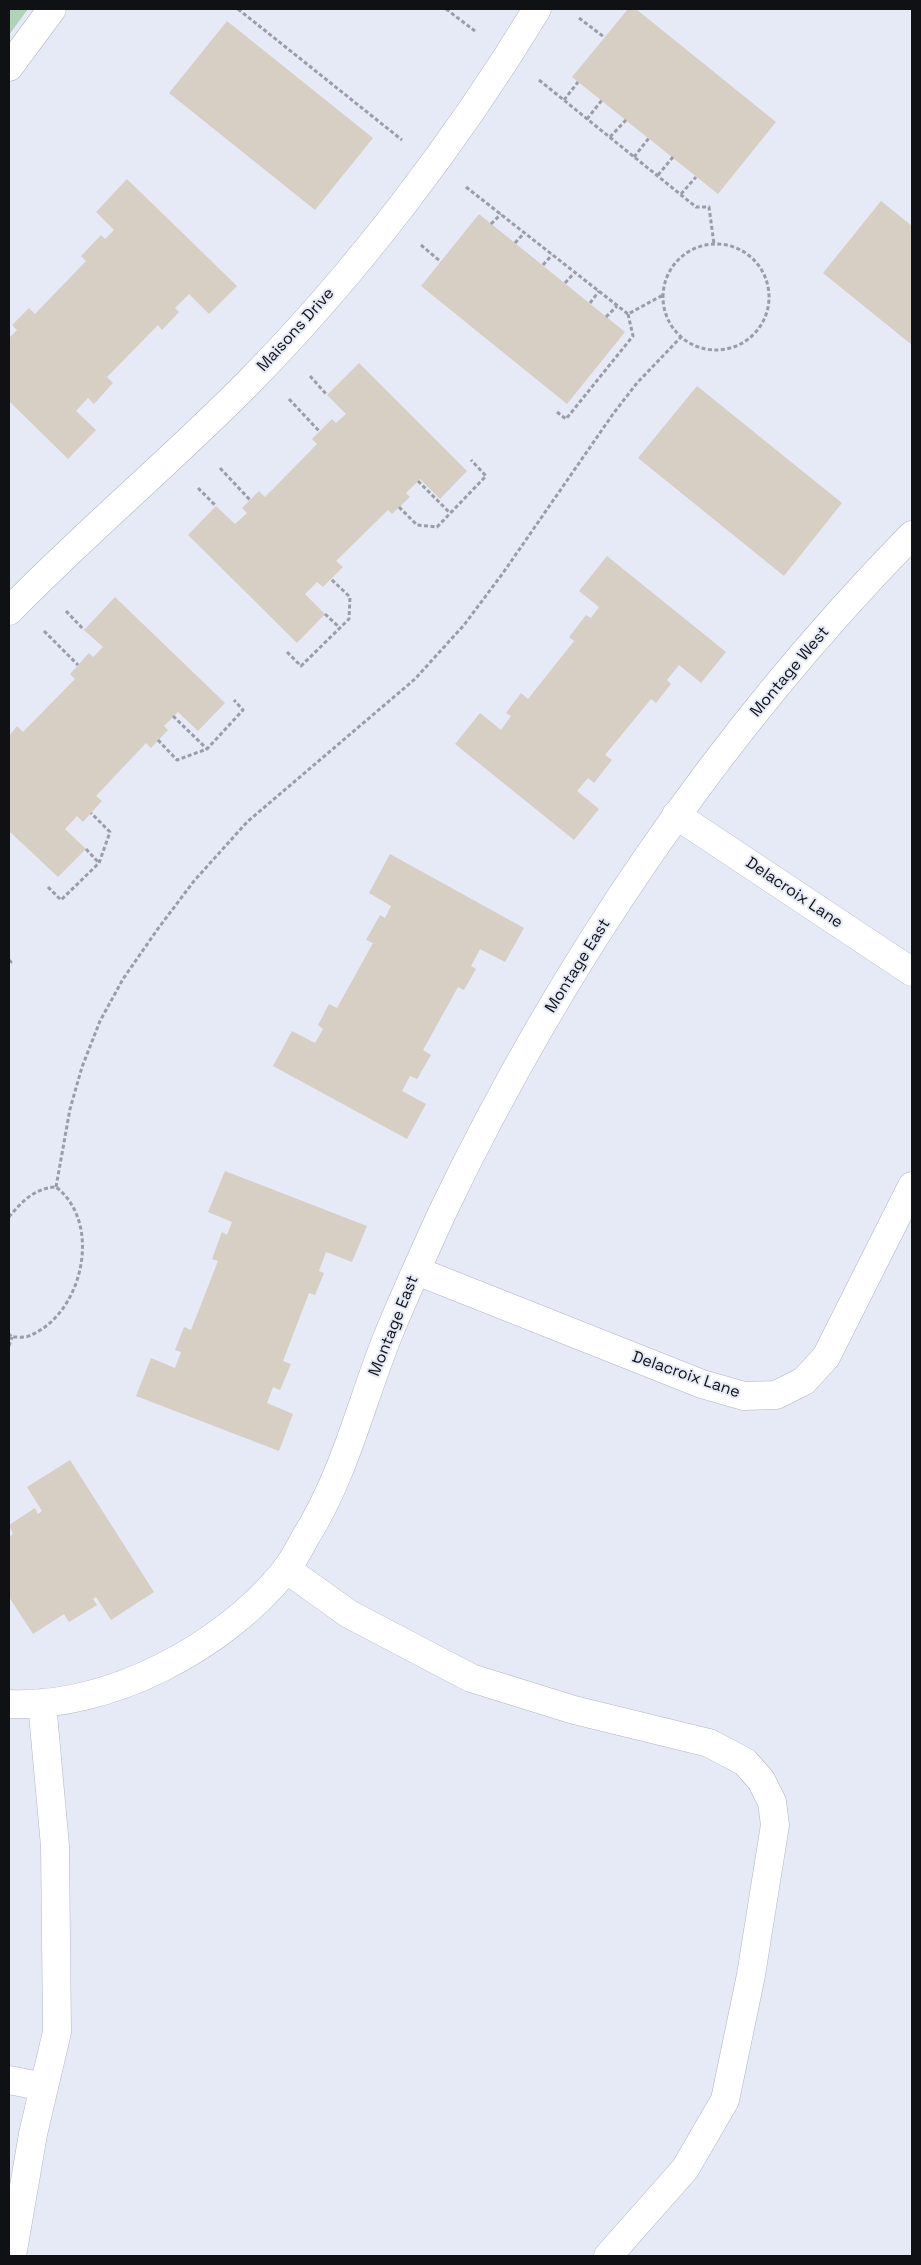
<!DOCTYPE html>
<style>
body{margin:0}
#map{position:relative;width:921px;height:2265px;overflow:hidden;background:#e6eaf6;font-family:"Space Grotesk",sans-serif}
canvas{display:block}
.frame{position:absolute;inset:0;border:10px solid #0f1115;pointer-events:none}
</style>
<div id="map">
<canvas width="921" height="2265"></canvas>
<div class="frame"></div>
</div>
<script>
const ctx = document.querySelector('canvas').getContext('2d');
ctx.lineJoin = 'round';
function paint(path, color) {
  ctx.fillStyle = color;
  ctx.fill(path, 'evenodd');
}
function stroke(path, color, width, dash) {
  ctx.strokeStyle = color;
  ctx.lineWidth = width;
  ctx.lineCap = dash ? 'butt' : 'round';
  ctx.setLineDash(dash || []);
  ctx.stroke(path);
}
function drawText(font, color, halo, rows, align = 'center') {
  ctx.font = font + ' "Space Grotesk",sans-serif';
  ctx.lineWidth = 4;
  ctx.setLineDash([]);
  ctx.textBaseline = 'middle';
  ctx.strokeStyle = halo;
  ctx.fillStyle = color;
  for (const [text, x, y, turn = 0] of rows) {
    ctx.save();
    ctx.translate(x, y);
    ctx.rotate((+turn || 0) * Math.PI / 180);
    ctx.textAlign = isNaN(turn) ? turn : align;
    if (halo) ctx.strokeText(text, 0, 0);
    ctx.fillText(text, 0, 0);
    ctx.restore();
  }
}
paint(new Path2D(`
 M9,9H28L9,35Z`), '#afd3b6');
paint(new Path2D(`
 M628,9H636L776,122L718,194L572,77Z
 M227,21L373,138L315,210L169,93Z
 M127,179L237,286L209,314L189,294L175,308L179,312L162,330L158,325L107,377L113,383L94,404L88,398L76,411L96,430L68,459L9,401V338L17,330L12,325L29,308L35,314L86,261L81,256L101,235L105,239L114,230L96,212Z
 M881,201L912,226V345L823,273Z
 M479,214L625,332L567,404L421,286Z
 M359,363L467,471L440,499L420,479L406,493L410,497L392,514L388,510L336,561L343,567L323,587L317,582L305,594L325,614L297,643L188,535L216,506L235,524L247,513L242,508L259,491L265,497L317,444L312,439L332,419L336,423L346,414L327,395Z
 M697,386L842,503L784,576L638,458Z
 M607,556L726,652L701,683L679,665L667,680L671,684L656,703L651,699L605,755L612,760L594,783L588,778L577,791L599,809L574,840L455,744L480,713L501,730L511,716L506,713L521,693L528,699L574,641L569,637L586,615L591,618L599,607L579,591Z
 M115,597L225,703L198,731L178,712L164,726L168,730L151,748L146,743L96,796L102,801L91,813L83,822L77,816L65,829L86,849L58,877L9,831V736L17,726L23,732L75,679L70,674L89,653L93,657L103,647L84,630Z
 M390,854L524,928L505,962L480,949L471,966L476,969L464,990L458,987L423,1050L431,1055L417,1079L410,1076L402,1091L426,1104L407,1139L273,1066L292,1031L315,1043L323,1029L318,1025L329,1004L337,1008L373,943L366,940L380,915L385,918L391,906L369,893Z
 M225,1171L367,1226L352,1262L326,1252L319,1271L324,1273L315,1295L309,1293L283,1361L291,1364L280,1390L273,1387L267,1403L293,1414L279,1451L136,1396L151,1358L175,1368L181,1352L175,1350L184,1327L191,1330L218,1261L212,1259L222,1232L227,1235L232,1222L208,1212Z
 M70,1460L154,1592L111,1620L96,1597L93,1599L97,1605L69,1622L64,1614L33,1634L9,1597V1537L13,1534L9,1525L35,1508L38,1514L42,1511L27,1487Z`), '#d7cec4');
const street = new Path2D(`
 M9,67L52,9
 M9,611C86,532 171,461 249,382C357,272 457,141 537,9
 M676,815L912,972
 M417,1271L702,1384L744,1396L776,1395L804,1381L826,1357L912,1186
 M286,1569L349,1614L471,1678L574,1710L709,1743L745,1762L761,1780L772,1802L775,1825L751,1975L725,2100L685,2169L608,2256
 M9,1704C109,1708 223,1648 285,1571C293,1561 299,1549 305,1538C344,1476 360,1406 387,1338C404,1296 424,1253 443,1211C562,963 719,732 912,535
 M9,2080L44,2087
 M12,2256L33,2134L57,2032L55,1846L42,1703`);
stroke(street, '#b1b5c0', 29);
stroke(new Path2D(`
 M238,9L402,140
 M446,9L475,31
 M579,18L604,37
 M539,80L696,207H709L714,244
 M564,100L578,82
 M587,119L602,100
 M610,137L626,120
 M634,157L649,138
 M658,175L673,157
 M466,187L628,314L663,295
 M681,194L696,177
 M491,224L501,214
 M515,243L524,233
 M663 297a53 53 0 1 1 106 0a53 53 0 1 1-106 0Z
 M421,245L441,262
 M543,265L552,255
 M565,283L575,272
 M590,303L599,291
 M606,317L617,306
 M310,376L327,395
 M289,399L320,432
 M557,412L566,419L633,336L628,314
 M220,468L250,500
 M418,481L450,513
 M198,488L216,506
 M399,507L417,525L437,527L486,476L471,460
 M66,611L84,630
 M325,614L340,628
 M44,631L78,665
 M287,652L301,666L349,619L350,597L331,579
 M173,716L207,749
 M158,740L177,760L207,749L243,710L234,700
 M86,849L99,863
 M48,887L61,900L99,863L110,832L91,813
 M9,960L11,962L9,965
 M56,1187L70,1109L82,1067L100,1021L123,979L157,930L194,881L247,822L415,679L464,625L503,573L613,414L637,383L681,337
 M9,1217C22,1201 35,1188 56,1187C103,1223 83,1313 31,1335C26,1338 18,1337 12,1337L9,1334
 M9,1346L12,1337`), '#9a9da6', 3, [4, 2.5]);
stroke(street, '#fff', 28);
drawText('16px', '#0f1115', '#e6eaf6', [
 ["Maisons Drive",296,330,-48],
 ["Montage West",790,672,-50],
 ["Delacroix Lane",794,893,34],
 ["Montage East",578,966,-58],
 ["Montage East",394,1326,-68],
 ["Delacroix Lane",686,1375,19]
]);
</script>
